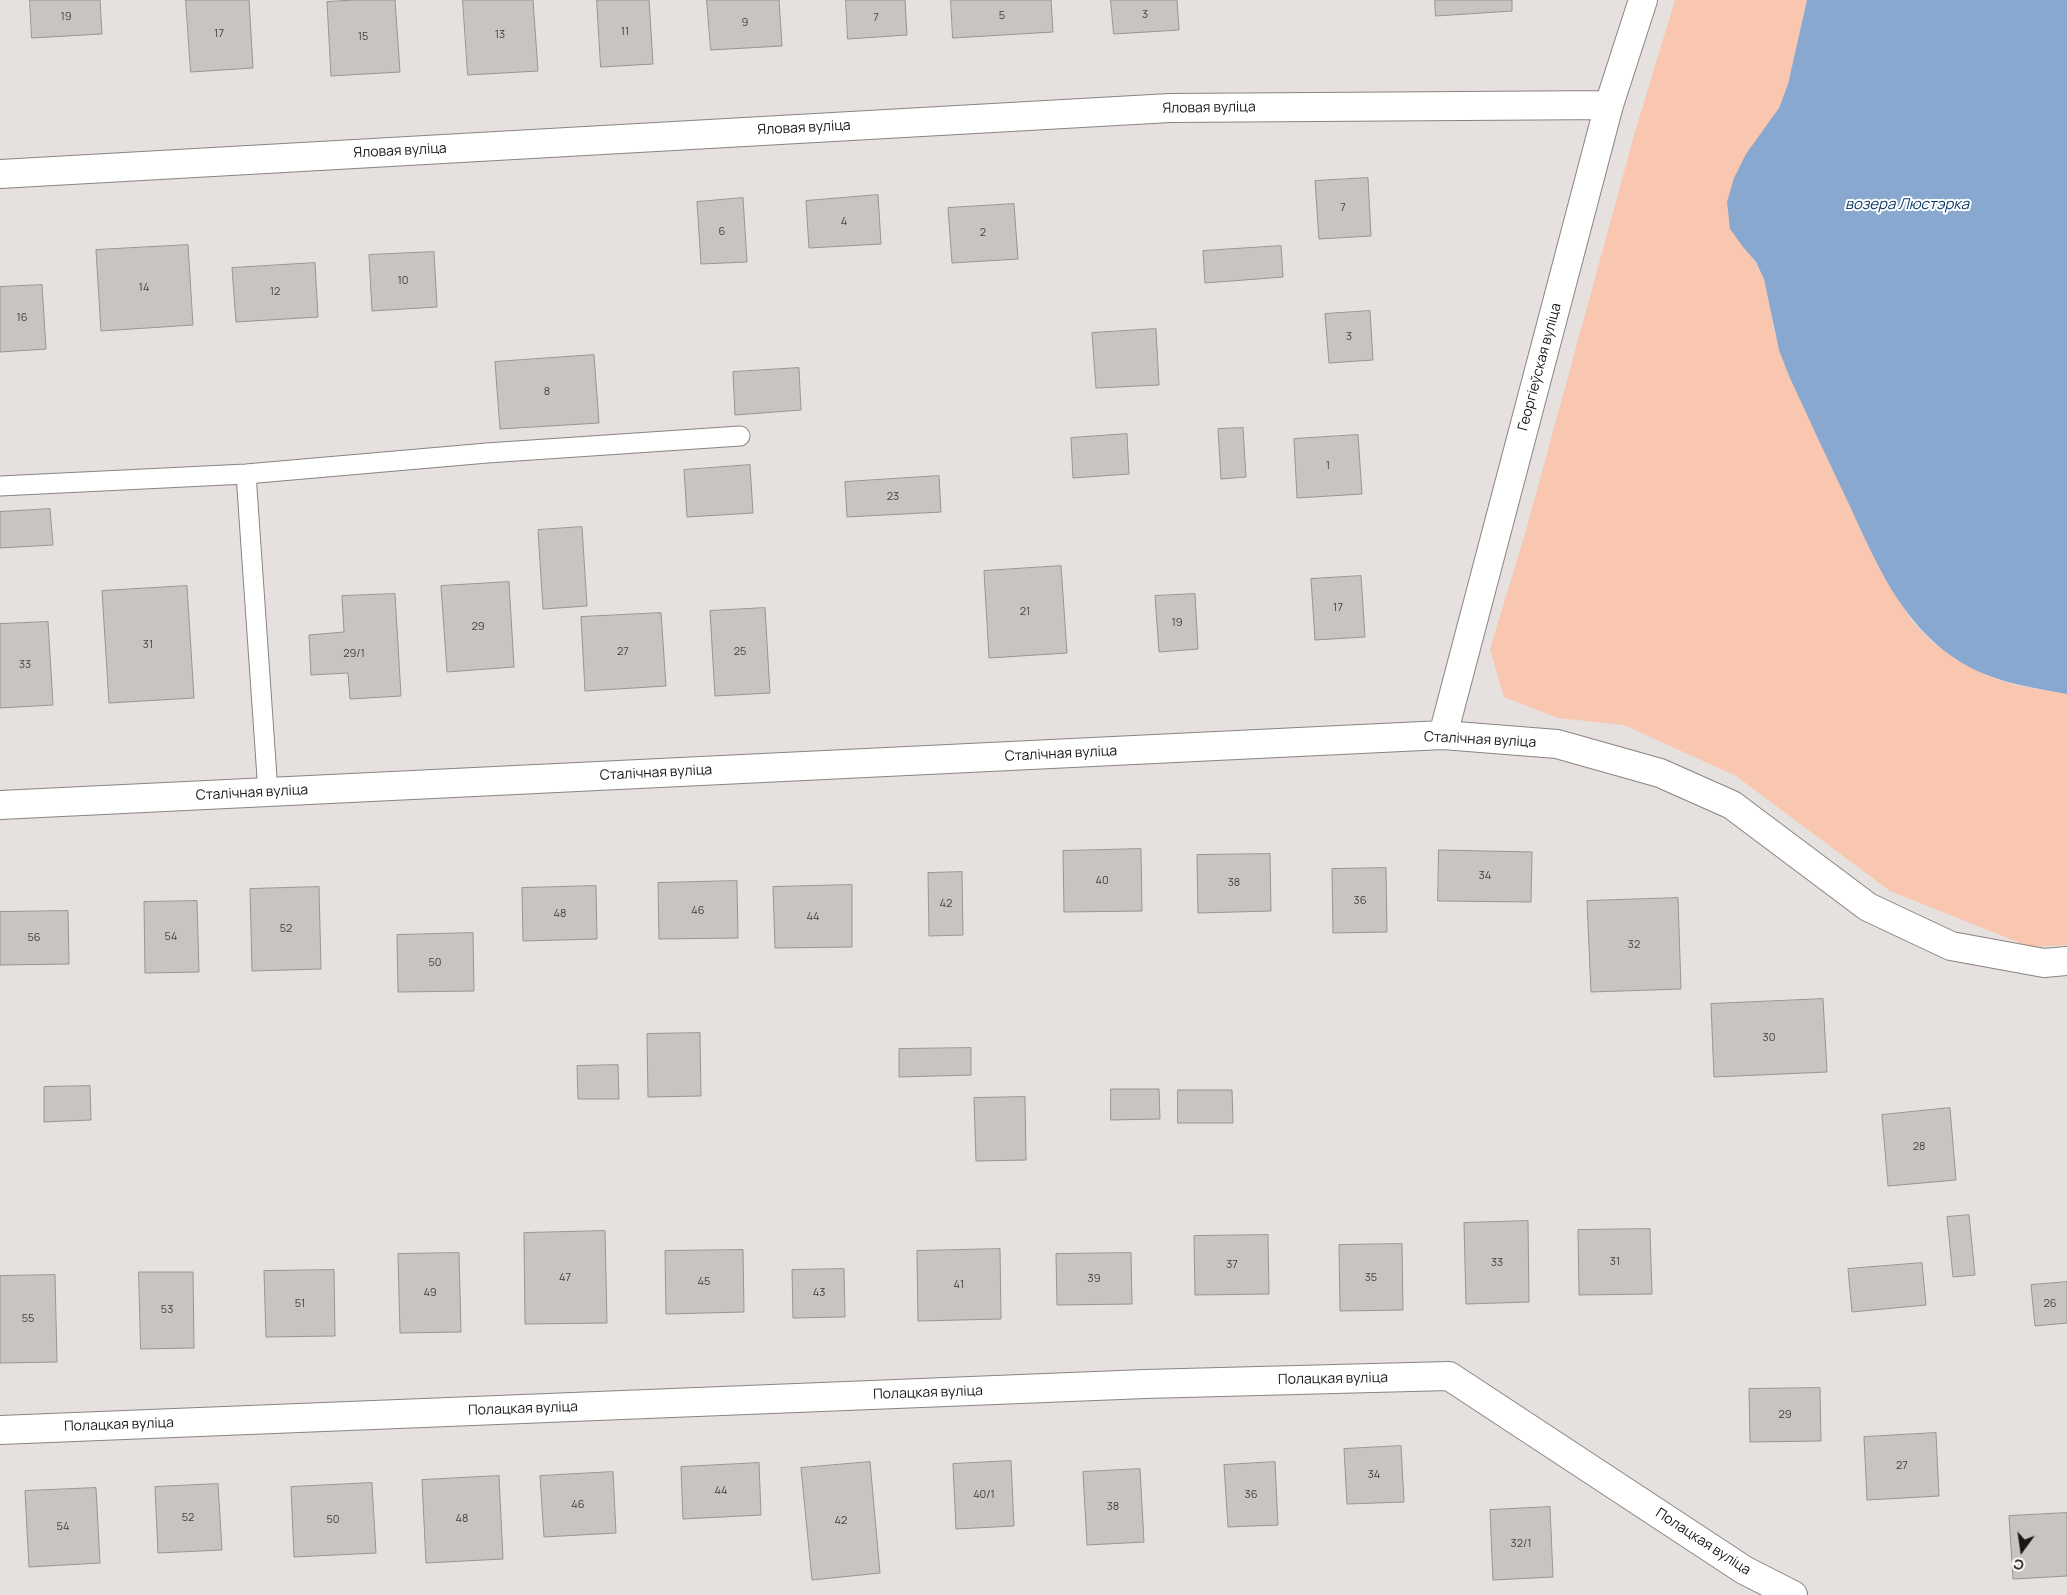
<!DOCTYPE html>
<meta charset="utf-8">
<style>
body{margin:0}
#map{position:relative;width:2067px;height:1595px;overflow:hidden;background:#e6e0de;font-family:Manrope,sans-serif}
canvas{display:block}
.north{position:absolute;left:1997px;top:1525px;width:50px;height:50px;-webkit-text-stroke:4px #fff;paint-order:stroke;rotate:194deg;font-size:14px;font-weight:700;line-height:20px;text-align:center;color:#191716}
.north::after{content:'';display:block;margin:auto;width:18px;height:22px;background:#191716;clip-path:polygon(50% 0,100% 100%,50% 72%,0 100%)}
</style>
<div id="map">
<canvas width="2067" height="1595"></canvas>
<div class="north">С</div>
</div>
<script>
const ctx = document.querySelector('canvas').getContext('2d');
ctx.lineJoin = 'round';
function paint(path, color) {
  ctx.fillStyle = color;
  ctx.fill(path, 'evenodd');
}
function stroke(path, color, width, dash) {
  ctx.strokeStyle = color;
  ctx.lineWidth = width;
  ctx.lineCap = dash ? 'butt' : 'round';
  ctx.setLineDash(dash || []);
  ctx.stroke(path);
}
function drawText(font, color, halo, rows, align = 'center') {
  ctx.font = font + ' Manrope,sans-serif';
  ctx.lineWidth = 4;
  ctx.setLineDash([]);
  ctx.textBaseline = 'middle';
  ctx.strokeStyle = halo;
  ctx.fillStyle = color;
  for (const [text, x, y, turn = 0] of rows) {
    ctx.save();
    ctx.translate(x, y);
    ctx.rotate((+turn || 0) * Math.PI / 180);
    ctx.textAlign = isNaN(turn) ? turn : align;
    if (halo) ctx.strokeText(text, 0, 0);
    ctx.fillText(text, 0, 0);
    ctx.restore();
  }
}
paint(new Path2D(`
 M1675,0H1807L1788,84L1779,109L1765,130L1743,247C1768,274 1767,290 1773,324C1776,342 1783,359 1789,376L1879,568L1912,621L1933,643L1988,676L2015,685L2067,694V945L2030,947L1890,891L1736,776L1624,725L1558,718L1504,697L1490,649L1525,534L1635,132Z`), '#f9c6b0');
paint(new Path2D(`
 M1807,0H2067V694C2029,687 1992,682 1959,661C1900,624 1875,560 1847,500C1827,458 1808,417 1789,376L1779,350L1764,279L1756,262L1743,247L1730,229L1727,202L1734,178L1746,154L1779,108L1788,84Z`), '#88a8d0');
const building = new Path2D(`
 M30,0H100L102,34L32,38Z
 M186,0H249L253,68L191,72Z
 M355,0H395L400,72L331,76L327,2Z
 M463,0H533L538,71L468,75Z
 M597,0H649L653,64L601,67Z
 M707,0H779L782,46L711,50Z
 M846,0H905L907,35L848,39Z
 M951,0H1051L1053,32L953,38Z
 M1111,0H1177L1179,30L1114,34Z
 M1435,0H1512V11L1436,16Z
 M1368,178L1371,236L1319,239L1315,181Z
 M878,195L881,244L809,248L806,201Z
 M743,198L747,262L701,264L697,202Z
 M1014,204L1018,259L952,263L948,208Z
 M188,245L193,325L101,331L96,250Z
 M1281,246L1283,277L1205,283L1203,251Z
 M434,252L437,307L372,311L369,255Z
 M315,263L318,317L236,322L232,268Z
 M42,285L46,349L0,352V287Z
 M1370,311L1373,360L1329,363L1325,314Z
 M1156,329L1159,385L1096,388L1092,333Z
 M594,355L599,423L500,429L495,362Z
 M799,368L801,410L735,415L733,372Z
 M1243,428L1246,477L1221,479L1218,429Z
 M1127,434L1129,474L1073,478L1071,438Z
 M1358,435L1362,494L1297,498L1294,439Z
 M750,465L753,513L687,517L684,470Z
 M939,476L941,512L847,517L845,482Z
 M50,509L53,545L0,548V512Z
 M582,527L587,606L543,609L538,530Z
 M1061,566L1067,653L989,658L984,571Z
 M1361,576L1365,637L1315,640L1311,579Z
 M509,582L514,667L447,672L441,586Z
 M187,586L194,698L109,703L102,591Z
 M395,594L401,696L350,699L348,673L311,675L309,635L344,632L342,596Z
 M1195,594L1198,649L1159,652L1155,596Z
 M765,608L770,693L715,696L710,611Z
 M661,613L666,686L585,691L581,617Z
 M48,622L53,705L0,708V624Z
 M1141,849L1142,911L1064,912L1063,851Z
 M1439,850L1532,852L1531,902L1438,901Z
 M1270,854L1271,911L1198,913L1197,855Z
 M1386,868L1387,932L1333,933L1332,869Z
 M962,872L963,935L929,936L928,873Z
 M737,881L738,938L659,939L658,883Z
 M852,885V947L775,948L773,887Z
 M596,886L597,939L523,941L522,888Z
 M319,887L321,969L252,971L250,889Z
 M1678,898L1681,989L1591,992L1587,901Z
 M197,901L199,972L145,973L144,902Z
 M68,911L69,964L0,965V912Z
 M473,933L474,991L398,992L397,935Z
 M1823,999L1827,1072L1714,1077L1711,1004Z
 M700,1033L701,1096L648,1097L647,1034Z
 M971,1048V1075L899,1077V1049Z
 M618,1065L619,1099H578L577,1066Z
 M90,1086L91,1120L44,1122V1087Z
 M1111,1089H1159L1160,1119L1111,1120Z
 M1178,1090H1232L1233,1123H1178Z
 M1025,1097L1026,1160L976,1161L974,1098Z
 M1950,1108L1956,1180L1888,1186L1882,1115Z
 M1969,1215L1975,1275L1953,1277L1947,1217Z
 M1528,1221L1529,1302L1466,1304L1464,1223Z
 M1650,1229L1652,1294L1579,1295L1578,1230Z
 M605,1231L607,1323L525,1324L524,1233Z
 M1268,1235L1269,1294L1195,1295L1194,1236Z
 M1402,1244L1403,1310L1340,1311L1339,1245Z
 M1000,1249L1001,1319L918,1321L917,1251Z
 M743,1250L744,1312L666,1314L665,1251Z
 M459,1253L461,1332L400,1333L398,1254Z
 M1131,1253L1132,1304L1057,1305L1056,1254Z
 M1922,1263L1926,1305L1852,1312L1848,1269Z
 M844,1269L845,1317L793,1318L792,1270Z
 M334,1270L335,1336L266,1337L264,1271Z
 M139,1272H193L194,1348L141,1349Z
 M55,1275L57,1362L0,1363V1276Z
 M2067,1282V1323L2035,1326L2031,1285Z
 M1820,1388L1821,1441L1750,1442L1749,1389Z
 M1936,1433L1939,1496L1867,1500L1864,1437Z
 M1401,1446L1404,1502L1347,1504L1344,1449Z
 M1011,1461L1014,1526L956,1529L953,1464Z
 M870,1462L880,1573L812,1580L801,1468Z
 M1275,1462L1278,1525L1228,1527L1224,1465Z
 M759,1463L761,1515L683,1519L681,1467Z
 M1140,1469L1144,1542L1087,1545L1083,1472Z
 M613,1472L616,1533L544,1537L540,1476Z
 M499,1476L503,1559L426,1563L422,1480Z
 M372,1483L376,1553L294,1557L291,1487Z
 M218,1484L222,1550L158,1553L155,1487Z
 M96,1488L100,1563L29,1567L25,1491Z
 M1550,1507L1553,1577L1493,1580L1490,1510Z
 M2067,1513V1576L2013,1579L2009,1516Z`);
paint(building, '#c9c3c1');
stroke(building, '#9a9492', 1);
const lane = new Path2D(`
 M246,474L268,792
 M0,486L246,474L487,453L740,436`);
const street = new Path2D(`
 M0,174L1170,108L1609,105
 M1443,735L1609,105L1643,0
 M0,805L1443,735L1557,744L1660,773L1732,805L1868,907L1951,946L2044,963L2067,961
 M0,1430L1145,1384L1449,1376L1744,1570L1793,1595`);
stroke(lane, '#898481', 21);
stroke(street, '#898481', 30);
stroke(lane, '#fff', 19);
stroke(street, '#fff', 28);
drawText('11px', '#454241', null, [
 ["3",1145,15],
 ["5",1002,16],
 ["19",66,17],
 ["7",876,18],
 ["9",745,23],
 ["11",625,32],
 ["17",219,34],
 ["13",500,35],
 ["15",363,37],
 ["7",1343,208],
 ["4",844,222],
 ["6",722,232],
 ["2",983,233],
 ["10",403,281],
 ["14",144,288],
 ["12",275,292],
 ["16",22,318],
 ["3",1349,337],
 ["8",547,392],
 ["1",1328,466],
 ["23",893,497],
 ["17",1338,608],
 ["21",1025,612],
 ["19",1177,623],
 ["29",478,627],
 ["31",148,645],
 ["27",623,652],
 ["25",740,652],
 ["29/1",354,654],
 ["33",25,665],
 ["34",1485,876],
 ["40",1102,881],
 ["38",1234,883],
 ["36",1360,901],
 ["42",946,904],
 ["46",698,911],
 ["48",560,914],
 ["44",813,917],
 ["52",286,929],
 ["54",171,937],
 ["56",34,938],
 ["32",1634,945],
 ["50",435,963],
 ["30",1769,1038],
 ["28",1919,1147],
 ["31",1615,1262],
 ["33",1497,1263],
 ["37",1232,1265],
 ["47",565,1278],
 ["35",1371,1278],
 ["39",1094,1279],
 ["45",704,1282],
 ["41",959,1285],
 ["49",430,1293],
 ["43",819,1293],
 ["51",300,1304],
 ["26",2050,1304],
 ["53",167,1310],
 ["55",28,1319],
 ["29",1785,1415],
 ["27",1902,1466],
 ["34",1374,1475],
 ["44",721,1491],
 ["40/1",984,1495],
 ["36",1251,1495],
 ["46",578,1505],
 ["38",1113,1507],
 ["52",188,1518],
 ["48",462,1519],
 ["50",333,1520],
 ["42",841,1521],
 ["54",63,1527],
 ["32/1",1521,1544]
]);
drawText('14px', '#191716', '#fff', [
 ["Яловая вуліца",1209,108,-1],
 ["Яловая вуліца",804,128,-3],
 ["Яловая вуліца",400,151,-3],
 ["Георгіеўская вуліца",1540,367,-75],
 ["Сталічная вуліца",1480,740,3],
 ["Сталічная вуліца",1061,754,-3],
 ["Сталічная вуліца",656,773,-3],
 ["Сталічная вуліца",252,793,-3],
 ["Полацкая вуліца",1333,1379,-1],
 ["Полацкая вуліца",928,1393,-2],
 ["Полацкая вуліца",523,1409,-2],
 ["Полацкая вуліца",119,1425,-2],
 ["Полацкая вуліца",1703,1542,33]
]);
drawText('italic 15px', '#0e3c6d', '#fff', [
 ["возера Люстэрка",1907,205]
]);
</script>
